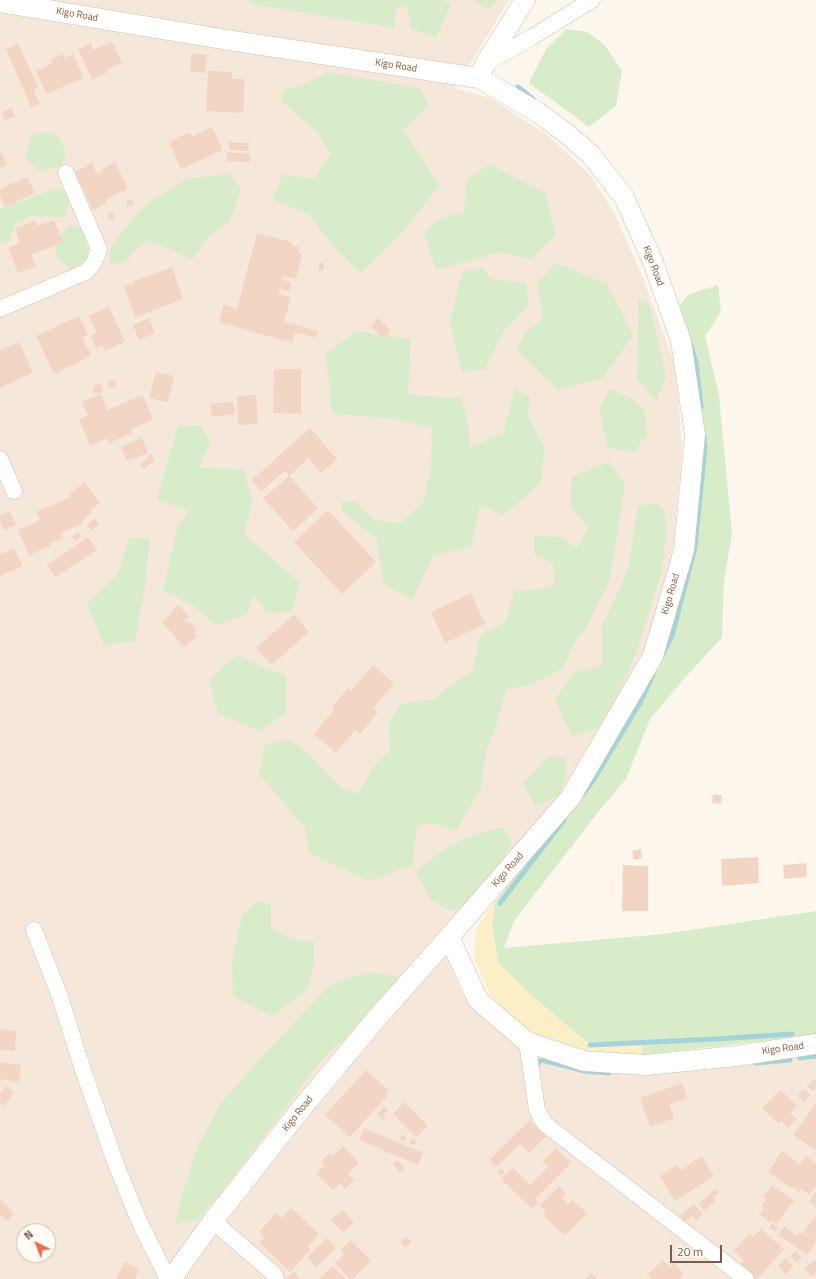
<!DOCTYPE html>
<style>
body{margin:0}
#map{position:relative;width:816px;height:1279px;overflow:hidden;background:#fdf6ec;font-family:"Titillium Web",sans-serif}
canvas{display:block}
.north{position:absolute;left:16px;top:1223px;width:40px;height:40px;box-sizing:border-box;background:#fffaf3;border:1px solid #cabbb1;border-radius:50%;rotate:317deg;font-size:11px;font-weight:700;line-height:16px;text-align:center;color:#7a5c4d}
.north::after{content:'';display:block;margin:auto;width:14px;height:18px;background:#e76f51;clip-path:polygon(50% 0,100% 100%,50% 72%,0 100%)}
.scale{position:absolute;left:670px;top:1245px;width:52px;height:18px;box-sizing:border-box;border:2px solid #7a5c4d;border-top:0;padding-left:5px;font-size:12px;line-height:14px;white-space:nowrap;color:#7a5c4d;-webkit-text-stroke:3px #fffaf3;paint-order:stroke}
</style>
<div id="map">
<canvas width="816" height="1279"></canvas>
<div class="north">N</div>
<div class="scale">20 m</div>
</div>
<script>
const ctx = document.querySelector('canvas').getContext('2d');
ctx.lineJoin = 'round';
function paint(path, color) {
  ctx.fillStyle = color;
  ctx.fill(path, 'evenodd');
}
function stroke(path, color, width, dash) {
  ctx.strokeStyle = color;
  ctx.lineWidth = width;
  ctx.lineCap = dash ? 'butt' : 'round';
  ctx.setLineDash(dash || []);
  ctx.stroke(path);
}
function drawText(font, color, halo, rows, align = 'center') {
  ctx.font = font + ' "Titillium Web",sans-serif';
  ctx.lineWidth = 3;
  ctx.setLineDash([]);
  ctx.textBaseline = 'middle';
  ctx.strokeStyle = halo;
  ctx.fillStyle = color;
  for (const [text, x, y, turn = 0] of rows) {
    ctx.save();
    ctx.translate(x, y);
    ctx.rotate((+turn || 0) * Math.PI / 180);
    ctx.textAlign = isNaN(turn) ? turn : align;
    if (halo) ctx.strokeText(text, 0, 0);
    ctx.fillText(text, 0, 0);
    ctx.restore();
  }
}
paint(new Path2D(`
 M0,0H509L455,88L490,98L547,135L589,174L613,211L642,276L676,367L682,450L674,543L665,586L646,649L548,815L442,932L446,957L464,997L486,1018L560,1060L816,1048V1279H0ZM24,1231H48V1255H24Z`), '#f5e8da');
paint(new Path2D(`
 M248,0H442L451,4L436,38L411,29L407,5L397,7L394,28L252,4Z
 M472,0H496L489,10Z
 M566,29L587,32L604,44L622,71L616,106L589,127L529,83L546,49Z
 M328,72L419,88L429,104L403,130L439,185L403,232L361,273L334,247L309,215L272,199L283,174L314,179L331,154L318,133L282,101L284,90L301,85Z
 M43,132L58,136L66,153L61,166L40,172L26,159L31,135Z
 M490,164L546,194L555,235L531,259L501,252L436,270L424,232L439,220L464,211L467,179Z
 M229,174L241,189L230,221L209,236L192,260L170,249L145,240L123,263L110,264V248L136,215L153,199L189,178Z
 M60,187L70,202L65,217L31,216L15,223L10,240L0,243V209Z
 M70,225L79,227L84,234L89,257L72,270L57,258L55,240Z
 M556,263L607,284L633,335L603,378L558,390L517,350L525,333L543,319L537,284Z
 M482,267L491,279L526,283L529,305L504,331L485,369L462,372L450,322L462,272Z
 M718,285L721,312L705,336L719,395L732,534L724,581L722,638L690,672L650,719L626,779L599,811L514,921L504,948L664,934L816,911V1035L642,1055V1043L590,1045L532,996L498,963L492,926L495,902L577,796L643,686L694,522L675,310L689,294Z
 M638,299L648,302L652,315L666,377L656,401L637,379Z
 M357,331L411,339L408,395L461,398L468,422L469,447L503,434L515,389L530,397L528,416L545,448L540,484L503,515L480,505L471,547L433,555L412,600L383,583L377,539L341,510L342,501H354L374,520L401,523L423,502L431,468L432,428L396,419L332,414L326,353Z
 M610,389L629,397L644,409L647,434L634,452L608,448L599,409Z
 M201,425L210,442L199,468L243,469L253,500L244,534L300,583L291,612L267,613L254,594L247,614L216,626L195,607L163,590L178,525L189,511L157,499L178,426Z
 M608,462L625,484L610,579L586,628L577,638L563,668L531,685L506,689L495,729L486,751L481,788L456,831L434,823L417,825L412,865L368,881L309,853L305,828L259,774L265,745L289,739L311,756L342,789L358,793L375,765L390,750L388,725L400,704L434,699L451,685L473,670L480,636L506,621L514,591L537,589L554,585L553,563L534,554V536L562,537L577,548L588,528L571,507L572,477Z
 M655,503L664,510L667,530L661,574L637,651L604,727L572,736L555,699L575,672L602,666V626L628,570L638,506Z
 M129,538H150L145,587L135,641L104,645L87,604L118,574Z
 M238,655L259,665L286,676V713L259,731L218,713L209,679Z
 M554,755L564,758L567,773L560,795L535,806L523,784L545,759Z
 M503,827L512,842L492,880L453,912L431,900L416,871C427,863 437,854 448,847C466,837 484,832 503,827Z
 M258,901L271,905V928L293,940L314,941V963L308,989L272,1016L233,996L232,961L242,916Z
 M368,972L398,976L383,1026L339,1043L316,1067L221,1193L198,1219L175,1224L183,1193L197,1147L221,1103L267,1051L328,987L344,979Z`), '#d8ecc9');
paint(new Path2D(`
 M495,902L492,926L498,963L532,996L589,1045L642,1043V1055L597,1056L552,1044L512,1019L489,993L475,960L476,929Z`), '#fcefc7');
stroke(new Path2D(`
 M518,87L533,99
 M691,346L696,363L701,407
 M662,655L672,636L695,547L705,448L704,437
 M583,794L594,779L640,703L653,675
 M500,903L564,820
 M590,1045L716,1039L792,1034
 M800,1058L816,1056
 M756,1063L790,1060
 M536,1068L539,1062L542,1060L585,1071L609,1073`), '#a5d3da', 5);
paint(new Path2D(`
 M112,42L122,63L106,70L107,73L92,79L78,49L91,43L93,50Z
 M18,43L38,87L33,90L40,103L31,107L6,49Z
 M192,53L207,55L205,73L190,71Z
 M63,54L65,58L73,54L84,78L46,94L36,71L53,63L51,59Z
 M208,71L232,72V79H245L243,113L206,111Z
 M12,108L15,116L5,120L2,112Z
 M212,127L223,150L181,169L169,142L190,132L192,136Z
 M229,142L249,143L248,151L229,150Z
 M0,152H1L7,165L0,168Z
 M227,152L251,154L250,162L226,161Z
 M115,162L128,189L105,200L107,203L93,210L75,172L92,163L97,174L103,171L102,169Z
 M27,177L35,193L5,207L0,196V189Z
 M126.5 203a3.5 3.5 0 1 1 7 0a3.5 3.5 0 1 1-7 0Z
 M107.5 216a3.5 3.5 0 1 1 7 0a3.5 3.5 0 1 1-7 0Z
 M54,220L63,242L31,255L36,266L18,273L8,248L20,243L15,229L35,221L37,226Z
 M257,233L292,242L291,245L300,247L298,253L302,254L296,279L283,276L282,280L291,282L290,291L280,289L278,294L291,298L284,321L318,331L316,338L295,332L292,343L219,322L224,304L237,309Z
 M319,263H324L323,271L319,270Z
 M172,267L183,299L135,317L124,287L135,283L134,281Z
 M109,307L125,342L105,351L102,345L96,348L91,336L97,333L89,316Z
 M79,316L88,335L82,337L91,356L54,374L36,336Z
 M149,318L155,333L139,340L133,325Z
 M378,318L391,331L384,339L371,326Z
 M19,342L33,373L0,388V350Z
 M274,369H301V414L273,413Z
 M156,372L174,376L168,402L149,398Z
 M107.5 384a4.5 4.5 0 1 1 9 0a4.5 4.5 0 1 1-9 0Z
 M93 389a5 5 0 1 1 10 0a5 5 0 1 1-10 0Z
 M101,394L107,410L143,395L153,420L131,429L132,433L109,443L107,438L90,446L79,419L88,415L82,402Z
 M256,395L258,424L238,425L237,396Z
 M233,402L235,414L212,417L210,404Z
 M310,428L337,459L321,473L309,458L289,476L285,471L261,491L252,480L275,460V459Z
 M142,438L148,453L127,461L121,447Z
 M151,454L155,460L144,469L140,464Z
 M289,476L318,508L293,531L263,498Z
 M85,482L100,503L90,510L92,513L81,522L82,524L61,533L63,538L50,543V546L29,555L18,530L40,520L36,512L71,497L69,494Z
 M328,510L376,562L342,594L294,542Z
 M10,511L16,525L4,530L0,521V515Z
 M94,518L99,524L92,530L87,525Z
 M78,532L81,536L75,541L72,537Z
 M88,537L97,550L55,577L47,565Z
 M14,548L23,566L0,576V554Z
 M471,593L485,624L445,643L431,612Z
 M179,605L189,617L184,621L186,623L189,621L197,630L194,632L197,636L184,647L162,622L172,613L171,611Z
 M294,615L309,632L271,665L256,648Z
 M373,665L394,683L373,708L378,712L360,734L355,730L336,753L314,734L334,710L332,708L348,688L351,691Z
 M713,795H722L721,804L712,803Z
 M641,849L642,858L634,860L632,851Z
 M758,857L759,883L722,886L721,859Z
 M806,863L807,877L784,879L783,865Z
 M623,865L648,866V911H622Z
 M0,1029L16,1031L15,1051L0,1050Z
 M0,1062L21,1065L19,1082L0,1079Z
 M366,1070L389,1091L385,1094L387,1096L350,1137L325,1115Z
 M816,1078V1088L813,1091L807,1086Z
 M682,1083L687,1098L669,1104L674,1118L650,1127L640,1098Z
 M6,1086L14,1092L4,1106L0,1103V1094Z
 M805,1089L810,1095L803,1101L798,1094Z
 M781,1090L797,1106L790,1113L797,1119L788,1128L782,1121L779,1124L762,1108Z
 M404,1102L428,1125L416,1137L393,1114Z
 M816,1103V1150L793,1135Z
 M385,1106L388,1110L383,1114L386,1117L382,1120L377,1114Z
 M530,1120L546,1137L529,1153L520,1144L496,1167L489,1160Z
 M364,1128L423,1153L418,1165L359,1140Z
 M400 1138a3 3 0 1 1 6 0a3 3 0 1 1-6 0Z
 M410 1142a3 3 0 1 1 6 0a3 3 0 1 1-6 0Z
 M343,1146L359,1163L348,1173L354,1180L345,1189L340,1183L333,1190L316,1173L325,1165L321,1161L330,1153L333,1156Z
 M556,1148L571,1163L535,1199L538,1203L532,1209L501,1179L513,1168L530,1185L548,1167L543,1161Z
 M782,1151L800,1164L806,1156L816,1163V1186L810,1195L801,1189L799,1192L792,1186L791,1188L768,1172Z
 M702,1156L714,1176L675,1201L660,1176L677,1165L681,1170Z
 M397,1160L405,1168L400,1172L393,1164Z
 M498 1172a3 3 0 1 1 6 0a3 3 0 1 1-6 0Z
 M772,1185L794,1201L776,1224L772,1220L770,1222L759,1214L764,1208L761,1206L767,1199L763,1196Z
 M559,1186L566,1193L562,1198L568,1204L573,1200L587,1213L565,1236L543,1215L546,1212L540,1205Z
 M715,1189L718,1193L713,1198L716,1200L705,1211L699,1204Z
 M816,1191V1207L809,1202Z
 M0,1199L14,1213L7,1221L0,1215Z
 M694,1204L703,1214L696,1221L692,1216L685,1222L680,1216Z
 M291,1208L319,1234L308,1246L311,1249L290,1272L259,1243L264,1237L259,1232L276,1213L281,1218Z
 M343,1210L354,1222L343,1232L331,1220Z
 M816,1216V1243L807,1255L778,1235L784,1226L797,1236L800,1232L816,1242L803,1232Z
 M772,1223L778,1228L776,1232L769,1227Z
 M761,1229L784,1249L757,1279H753L739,1266L744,1260L734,1251L750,1233L753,1237Z
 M401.5 1242a4.5 4.5 0 1 1 9 0a4.5 4.5 0 1 1-9 0Z
 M327,1238L336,1248L316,1267L307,1257Z
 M351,1240L371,1261L352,1279H350L335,1263L344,1255L340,1251Z
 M795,1251L802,1258L797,1263L790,1256Z
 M785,1259L793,1266L786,1274L778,1266Z
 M663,1260L670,1267L674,1263L684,1274L680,1277L682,1279H651L647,1275Z
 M814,1260L816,1262V1274L813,1277L804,1269Z
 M124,1262L139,1268L135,1279H116Z
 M333,1266L346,1279H319Z
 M294,1272L300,1279H286Z
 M591,1273L598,1279H585Z`), '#f3d5c3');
const minor = new Path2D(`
 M485,64L532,37L592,0
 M0,309L86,272L94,263L99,249L66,173
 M0,459L14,491
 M34,930L59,994L83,1070L117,1167L141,1225L168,1279
 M527,1042L537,1110L545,1124L746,1279
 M213,1221L273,1273L276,1279`);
const tertiary = new Path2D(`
 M0,2L234,41L479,78L539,113L567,134L591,155L624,197L653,262L681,341L695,435L684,550L653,656L570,798L449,937L376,1019L297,1114L213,1221L171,1279
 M479,78L485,64L525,0
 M449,937L478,1000L527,1042L584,1061L646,1065L736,1056L816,1044`);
stroke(minor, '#d1beb0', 17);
stroke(tertiary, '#d1beb0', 21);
stroke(minor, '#fff', 16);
stroke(tertiary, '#fff', 20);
drawText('10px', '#7a5c4d', '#fffaf3', [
 ["Kigo Road",77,15,10],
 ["Kigo Road",396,66,9],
 ["Kigo Road",653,266,69],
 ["Kigo Road",671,594,-74],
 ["Kigo Road",508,870,-49],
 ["Kigo Road",783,1049,-8],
 ["Kigo Road",298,1114,-51]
]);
</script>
